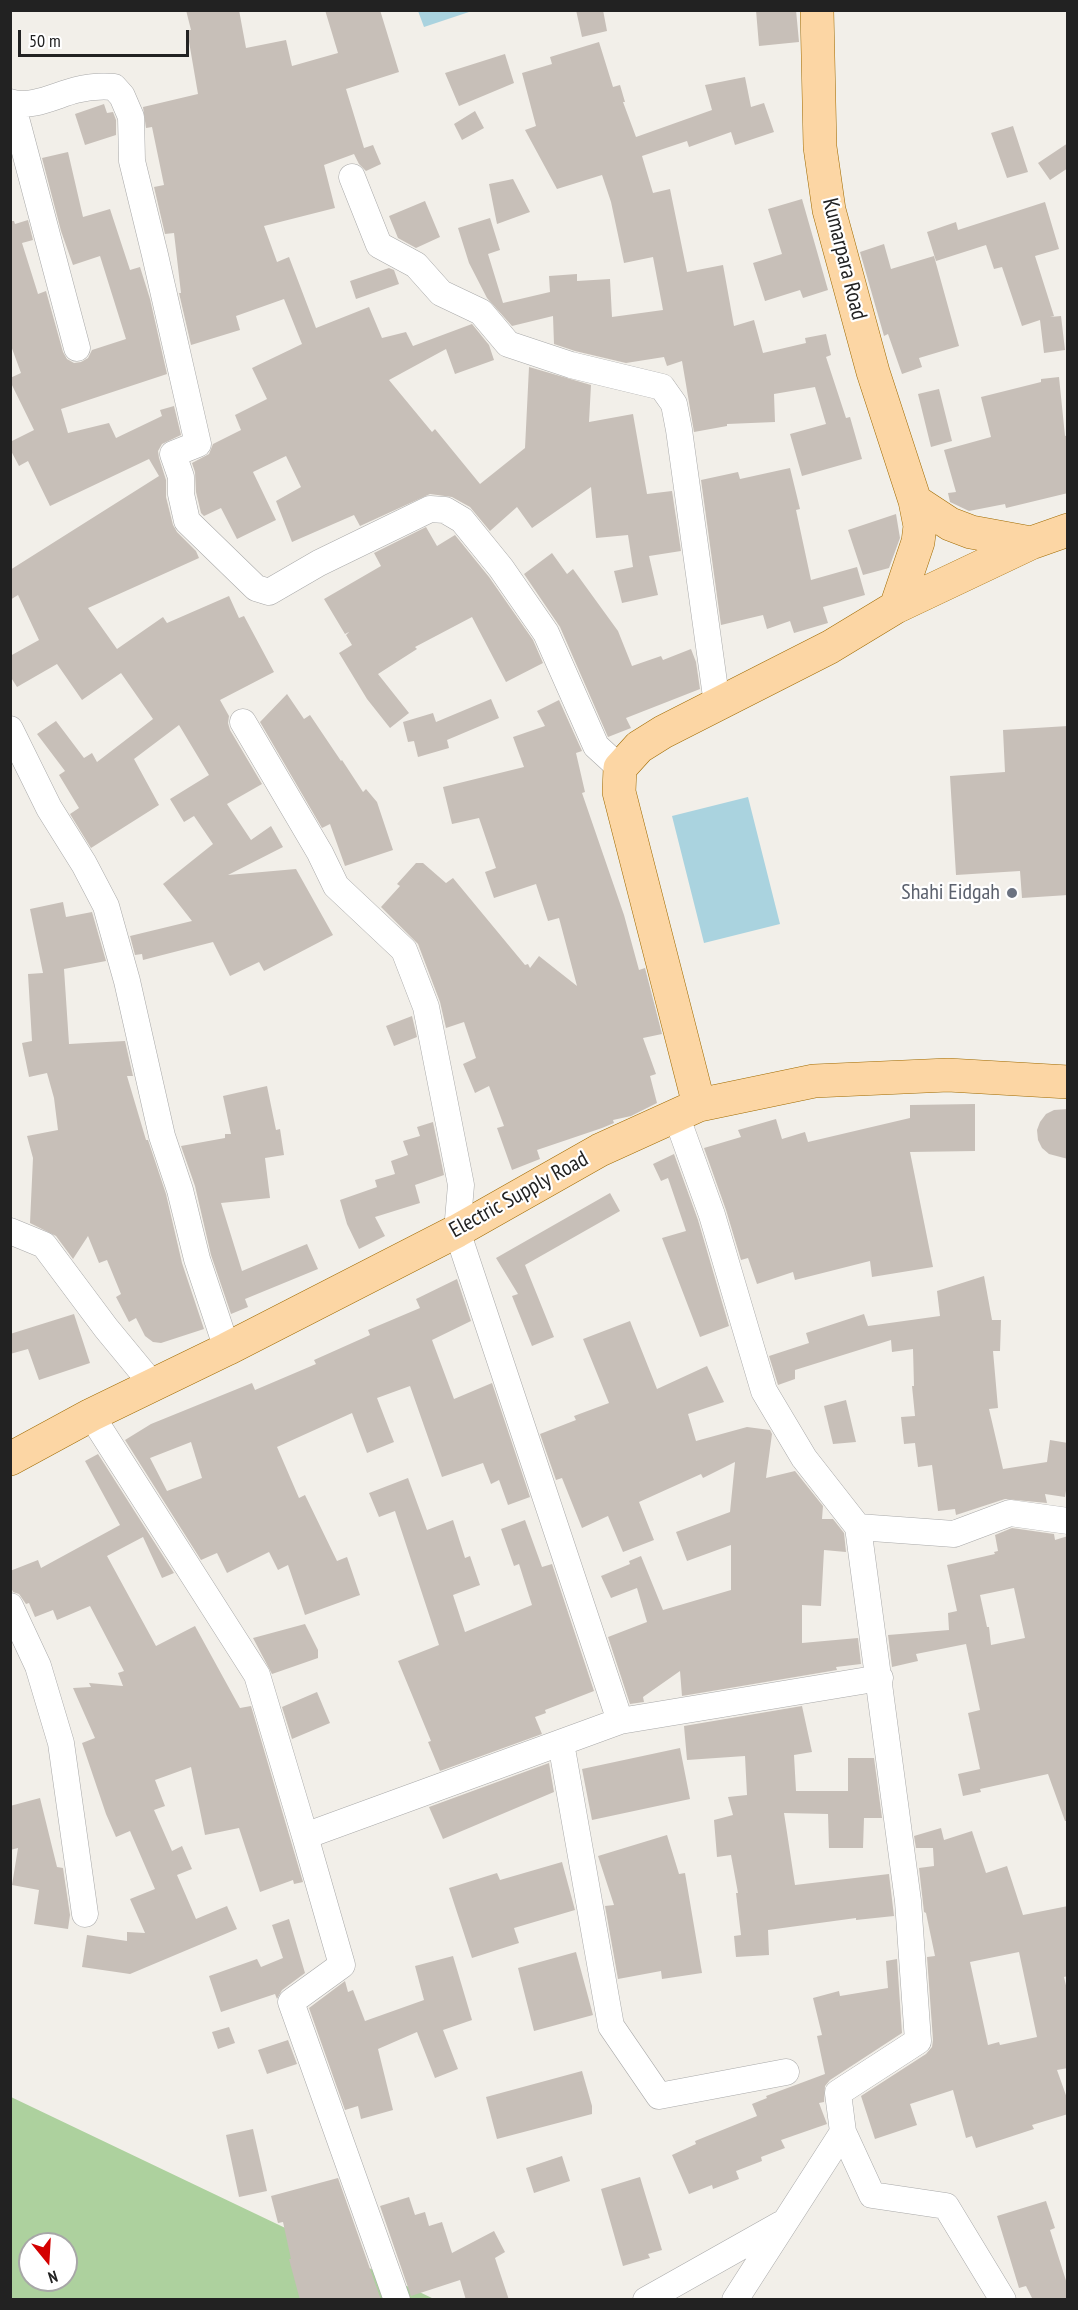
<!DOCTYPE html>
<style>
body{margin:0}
#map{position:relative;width:1078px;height:2310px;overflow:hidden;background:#f2efe9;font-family:"PT Sans Narrow",sans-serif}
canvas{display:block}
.frame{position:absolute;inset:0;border:12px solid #222;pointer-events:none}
.north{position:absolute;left:18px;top:2232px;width:60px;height:60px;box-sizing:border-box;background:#fff;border:2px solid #a7a7a7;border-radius:50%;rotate:162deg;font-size:16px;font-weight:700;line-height:24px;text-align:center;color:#222}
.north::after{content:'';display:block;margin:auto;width:21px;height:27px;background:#d40000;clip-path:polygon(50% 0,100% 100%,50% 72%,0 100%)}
.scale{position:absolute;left:18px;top:30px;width:171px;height:27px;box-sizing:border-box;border:3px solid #222;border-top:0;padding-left:8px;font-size:18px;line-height:21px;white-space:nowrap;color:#222;-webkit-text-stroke:4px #fff;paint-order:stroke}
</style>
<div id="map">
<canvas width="1078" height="2310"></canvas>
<div class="frame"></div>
<div class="north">N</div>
<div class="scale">50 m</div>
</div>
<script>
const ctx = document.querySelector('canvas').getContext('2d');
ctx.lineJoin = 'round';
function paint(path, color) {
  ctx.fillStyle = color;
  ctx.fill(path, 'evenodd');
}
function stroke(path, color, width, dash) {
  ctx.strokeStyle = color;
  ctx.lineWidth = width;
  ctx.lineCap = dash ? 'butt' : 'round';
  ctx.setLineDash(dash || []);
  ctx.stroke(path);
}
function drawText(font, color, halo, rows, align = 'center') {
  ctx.font = font + ' "PT Sans Narrow",sans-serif';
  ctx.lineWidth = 4.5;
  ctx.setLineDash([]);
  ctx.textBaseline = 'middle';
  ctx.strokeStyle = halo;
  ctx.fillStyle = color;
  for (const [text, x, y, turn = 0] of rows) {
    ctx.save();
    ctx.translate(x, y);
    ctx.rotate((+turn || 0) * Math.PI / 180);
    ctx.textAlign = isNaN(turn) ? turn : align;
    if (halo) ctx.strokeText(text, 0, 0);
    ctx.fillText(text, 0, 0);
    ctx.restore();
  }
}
paint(new Path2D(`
 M11,2097L434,2299H11ZM30,2244H66V2280H30Z`), '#add19e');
paint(new Path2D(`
 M418,11V10L472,11L424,27Z
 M748,797L780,924L704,943L672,816Z`), '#aad3df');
paint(new Path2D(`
 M186,10H239L246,48L286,40L292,66L338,53L325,10H380L399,72L346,89L364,148L373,145L381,164L366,171L359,164L354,154L324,165L335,208L264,226L277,262L289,257L316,328L369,307L382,338L406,332L413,346L472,324L489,345L494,360L455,374L446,349L389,380L432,432L435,429L480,484L525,448L529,367L591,385L589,422L633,414L647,494L672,491L681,551L649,556L658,595L622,603L614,571L633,567L628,535L596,538L591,487L532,528L517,507L490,531L470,507L452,497L430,494L360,526L354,515L292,542L276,501L301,487L286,456L253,472L276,520L237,539L221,508L204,516L201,513L196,492L195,472L192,463L209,454L213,444L241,430L235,415L267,399L252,368L302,344L284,299L236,316L240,330L191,345L179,293H181L174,233L165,234L154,187L164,185L152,127L146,128L143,107L198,94L187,30H191Z
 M576,10H603L607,31L582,37Z
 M756,10H796L799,42L759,46Z
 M599,42L613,87L620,85L625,102H623L636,137L712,110L705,85L745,77L751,107L764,103L774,132L735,145L731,132L689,147L687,141L642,156L653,193L670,189L687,272L723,265L734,326L754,320L763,353L806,343L805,338L826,334L831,355L826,357L846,418L850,417L862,459L802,476L790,434L826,424L815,387L774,394L775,422L727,424V426L694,432L682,361L667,366L664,357L626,363L575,351L554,344L553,316L512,326L487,298L469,263L458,228L490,218L500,250L488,254L503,303L550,292L549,276L577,274V281L610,279L612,317L663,310L653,257L624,263L611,202L602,175L557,189L525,130L536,126L522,73L552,64L550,57Z
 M505,54L514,83L459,106L445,73Z
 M104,104L107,113L113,112L116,120V135L85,145L75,114Z
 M475,111L484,128L462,140L454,124Z
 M1013,126L1028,172L1007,178L991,133Z
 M1068,143V168L1050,180L1038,163Z
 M68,152L83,217L110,209L130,270L140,267L150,299L167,374L61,409L68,433L109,423L116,438L162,416L160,410L174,406L181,435L162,444L158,451L159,458L166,480V497L173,525L177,532L196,551L199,558L88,608L117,649L163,617L167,623L229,596L239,618L244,616L274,672L220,700L229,716L228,723L230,730L262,784L227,804L251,840L271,826L283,847L228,875L296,869L333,935L264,971L259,962L230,976L213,942L143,960L142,954L135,955L130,936L192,921L163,884L213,844L194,816L184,822L170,799L209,775L179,725L134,759L159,805L91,848L70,814L79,808L59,775L65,771L37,734L56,721L84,758L92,753L97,762L153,719L121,673L82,700L57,664L17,687L10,676V656L39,640L18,595L10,600V570L159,476L149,459L50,506L28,461L19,466L10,449V442L34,430L10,381V378L21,373L10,343V221H14L15,224L28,220L33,240L22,243L38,294L46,291L63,352L67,359L74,363L81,362L88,358L92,350L126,339L100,256L73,265L61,231L42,158Z
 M513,179L530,212L497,224L489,184Z
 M802,199L828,290L803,298L800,290L765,301L753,263L782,254L768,209Z
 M425,201L440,237L416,248L398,238L389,216Z
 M1045,202L1059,249L1035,256L1054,316L1050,317L1061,316L1065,350L1044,353L1040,320L1022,326L1002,267L994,269L986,245L936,261L927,232L956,222L958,230Z
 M884,244L891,269L934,256L959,346L919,358L922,367L902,374L888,334L884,336L860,252Z
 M389,268L394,270L399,284L356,299L350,281Z
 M1059,377L1065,436L1068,435V493L1006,508L1005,504L969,511L950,502L948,493L956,492L944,450L991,437L981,397L1041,382V379Z
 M939,389L952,441L931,447L918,394Z
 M790,468L800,509L796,510L811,580L857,567L865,595L823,607L828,623L794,633L790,621L767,629L763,615L721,625L701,480L738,472L740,479Z
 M896,514L900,538L889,568L863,575L848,530Z
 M426,527L437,546L455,535L489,577L533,640L543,663L506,682L472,617L415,647L417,649L378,674L409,713L390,728L367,699L339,653L352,645L346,635L349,632L345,634L324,599L381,566L374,553Z
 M552,553L567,574L573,569L618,631L632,666L661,656L663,660L691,649L696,662L700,689L626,718L631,728L608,737L560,627L524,574Z
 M287,694L304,719L310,715L341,761L342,760L363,792L366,789L377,802L393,850L345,866L330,824L322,828L260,722Z
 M491,699L499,718L447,740L449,748L418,757L414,741L408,742L403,722L433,713L436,722Z
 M559,700L582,751L576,753L585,792L582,793L624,915L639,970L645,968L662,1034L643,1038L656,1074L650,1076L657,1103L631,1116L613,1120L614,1123L602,1128L537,1150L540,1159L512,1170L497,1128L504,1126L489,1086L475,1093L463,1064L476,1058L464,1022L446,1028L440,1002L418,944L381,907L400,886L397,884L416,863H423L446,883L453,878L525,965L528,964L530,968L539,956L577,986L559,918L548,921L536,884L494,898L485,872L496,868L479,818L452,824L443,787L524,767L513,737L545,726L537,711Z
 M1068,726V895L1022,898L1020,871L956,875L950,776L1005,772L1003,730Z
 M63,902L66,917L92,912L106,961L64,969L69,1044L125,1041L133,1076H127L146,1140H148L166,1194L182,1263L204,1329L161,1343L153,1342L145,1336L136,1318L129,1322L116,1297L121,1294L107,1260L99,1263L88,1236L73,1259L56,1236L30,1223L33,1158L27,1136L58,1130L54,1098L47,1073L29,1077L22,1043L32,1041L28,974L43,973L30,909Z
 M412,1016L417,1037L394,1046L386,1026Z
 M267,1086L276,1130L280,1129L284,1155L265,1158L270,1198L221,1203L242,1271L307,1244L318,1269L245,1299L248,1307L231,1314L211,1255L195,1186L181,1146L225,1138V1134H231L223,1096Z
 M975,1104V1151L910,1152L933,1267L872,1277L870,1261L795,1280L793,1272L757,1284L748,1258L741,1260L726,1210L704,1148L741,1137L738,1130L776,1119L782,1139L805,1132L808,1142L910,1118V1105Z
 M1068,1109V1159L1049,1154L1042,1148L1038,1140L1037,1130L1040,1122L1046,1114L1054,1110Z
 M433,1122L444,1175L415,1185L420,1203L375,1217L385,1236L359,1249L347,1224L340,1200L377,1187L375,1180L395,1174L391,1161L408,1155L403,1141L420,1136L417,1127Z
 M674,1154L698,1220L729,1326L700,1337L662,1238L686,1231L668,1178L661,1181L653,1164Z
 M610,1193L620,1211L525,1265L554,1337L532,1346L512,1296L518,1294L496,1258Z
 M984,1276L992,1320H1001L1000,1351H993L998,1408L989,1409L1003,1469L1047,1462L1050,1440L1068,1443V1478L1065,1497L1045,1494L1047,1503L1005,1499L956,1515L955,1509L938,1511L932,1465L918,1467L915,1443L904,1444L901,1417L915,1416L912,1386H914L913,1349L892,1352L891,1340L795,1370V1379L778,1385L769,1356L809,1343L806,1333L864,1314L868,1326L940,1316L937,1291Z
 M457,1279L471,1321L432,1340L454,1399L492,1383L530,1497L508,1505L499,1480L491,1484L483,1463L442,1477L410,1386L377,1398L394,1442L367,1453L352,1413L277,1447L299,1498L305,1495L337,1561L347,1557L360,1595L305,1615L288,1565L278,1570L269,1552L227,1573L217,1553L201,1560L125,1440L151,1424L252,1383L255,1390L316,1364L314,1360L370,1335L368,1330L420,1308L416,1299ZM191,1442L202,1478L167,1491L150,1458Z
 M74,1314L90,1363L39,1380L28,1349L10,1354V1334Z
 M630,1321L657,1389L707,1366L724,1402L688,1414L696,1441L747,1427L770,1430L772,1434L766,1478L795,1471L823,1506L822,1519H833L844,1533L846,1552L824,1550L821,1606L802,1605V1643L858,1638L861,1664L836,1667L837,1670L682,1696L680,1671L643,1697L644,1702L630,1704L608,1637L647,1622L637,1588L611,1598L601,1576L630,1564L629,1561L641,1556L663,1610L731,1590V1545L687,1561L676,1532L730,1512L735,1462L703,1478L701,1474L639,1502L654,1540L623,1552L608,1516L582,1528L562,1478L556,1480L540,1434L576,1420L574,1416L609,1403L583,1339Z
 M846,1400L856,1442L833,1444L824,1406Z
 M98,1454L174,1573L162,1578L143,1537L107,1556L156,1646L195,1626L240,1708L251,1706L303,1882L294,1884L293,1880L260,1892L239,1828L205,1835L191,1767L155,1780L165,1806L154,1810L172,1851L182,1846L192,1869L177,1875L196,1919L227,1906L237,1929L130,1974L82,1967L87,1935L127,1941V1932L145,1933L130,1899L155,1889L130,1831L116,1837L106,1814L82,1743L95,1738L73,1688L91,1687L89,1683L123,1686L118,1673L124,1671L90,1606L57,1620L53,1610L35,1617L29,1603L26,1604L19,1594L13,1592L10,1585V1571L38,1560L41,1568L120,1525L85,1461Z
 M408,1478L427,1530L453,1520L465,1558L470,1556L480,1585L453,1595L465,1632L532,1605L519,1564L514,1566L501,1529L525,1520L542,1567L552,1564L594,1691L545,1710L546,1713L535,1717L542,1734L440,1771L428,1742L431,1741L398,1661L439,1645L395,1511L379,1517L369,1493Z
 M1012,1528L1054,1534L1055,1540L1068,1536V1821H1065L1048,1774L980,1789L981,1792L963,1796L958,1774L980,1769L968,1713L980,1710L966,1644L916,1654L918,1661L892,1667L888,1635L949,1630L948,1613L957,1611L947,1565L995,1554L994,1552L998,1551L995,1535ZM1014,1588L1025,1638L991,1645L989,1627H987L980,1595Z
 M305,1624L318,1650V1658L272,1674L253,1638Z
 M317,1692L330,1723L292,1739L282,1707Z
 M802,1706L812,1752L794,1755L796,1791H848V1758H874L882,1818H864L863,1848H829L828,1814L784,1813L795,1885L889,1874L894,1916L856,1920V1918L768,1930L769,1955L736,1957L734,1936L741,1935L736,1893H738L731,1855L717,1857L714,1820L733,1815L728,1797L747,1795L745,1756L687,1760L684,1726Z
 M680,1748L690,1799L592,1820L582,1769Z
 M549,1763L554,1792L443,1839L429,1807Z
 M40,1798L57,1867L63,1868L70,1915L68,1929L34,1924L39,1890L12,1885L18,1848L10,1850V1806Z
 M941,1828L944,1840L972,1831L986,1873L1007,1866L1023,1915L1068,1906V1976L1064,1977L1068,1994V2068L1057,2070L1068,2101V2114L1032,2125L1034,2129L976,2148L972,2136L966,2138L953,2090L910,2104L917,2125L875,2139L861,2096L926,2054L932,2047L933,2040L927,1957L935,1956L926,1913L924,1912L919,1868L934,1866L933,1848H916L914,1836ZM1019,1952L1037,2037L1000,2045L999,2042L988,2045L970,1962Z
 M667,1835L679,1874L685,1873L702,1973L662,1979L661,1971L618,1979L605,1906L614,1905L598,1856Z
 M562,1862L575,1910L514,1928L519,1943L472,1958L449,1888L497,1873L500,1880Z
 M289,1919L305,1973L282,1990L277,1999L275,1994L221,2012L209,1976L257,1959L261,1967L283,1958L272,1925Z
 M576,1952L593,2015L534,2031L518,1968Z
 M453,1956L472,2020L443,2030L458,2069L435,2078L417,2032L378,2049L393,2110L361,2119L358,2106L345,2110L309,2008L345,1981L348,1992L353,1990L365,2021L424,2000L415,1966Z
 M897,1959L902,2033L830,2080L825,2086L824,2102L819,2103L827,2124L781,2140L785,2148L761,2157L762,2161L736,2171L739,2179L713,2189L712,2185L689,2194L672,2155L696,2144L695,2141L757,2116L752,2104L767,2098L766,2096L825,2074L817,2036L822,2035L813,1998L839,1991L840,1996L888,1988L886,1961Z
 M229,2027L235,2043L218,2049L212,2032Z
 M288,2040L297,2064L267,2074L258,2050Z
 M582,2071L592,2106V2114L497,2139L486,2097Z
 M253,2129L267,2191L239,2197L226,2135Z
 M562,2156L570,2181L534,2193L526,2168Z
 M640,2177L662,2250L648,2254L650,2258L623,2266L601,2189Z
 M338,2178L381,2300H300L289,2259H291L283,2222L278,2223L271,2196Z
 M409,2197L415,2215L425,2212L429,2226L442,2222L452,2253L494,2231L505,2252L495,2258L509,2300H466L460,2280L411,2296L380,2206Z
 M1046,2201L1055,2228L1050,2230L1068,2287V2300H1033L1026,2286L1019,2288L997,2216Z`), '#c7bfb8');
const minor = new Path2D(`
 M10,102C31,109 56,95 76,90C88,87 102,86 114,87L122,96L131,117L132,161L155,255L198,444L173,454L181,477V494L187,521L256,588L269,592L319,563L430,509L445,510L462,520L501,568L546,633L596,746L620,768
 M12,103L77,348
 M352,177L379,245L416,265L441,293L481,312L508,344L571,365L662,387L674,404L679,430L717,704
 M243,722L320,853L336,886L404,950L426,1007L461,1185L457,1231L620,1721L880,1678
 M10,729L49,808L84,864L106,906L127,981L162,1136L180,1190L197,1259L227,1349
 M676,1115L712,1215L764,1391L804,1458L858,1527L908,1901L918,2041L838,2093L843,2132L872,2195L946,2206L1003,2300
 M10,1231L44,1245L106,1328L153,1385
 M91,1415L257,1675L305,1836L620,1721
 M858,1527L954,1534L1010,1513L1068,1521
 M10,1606L38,1666L61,1743L85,1914
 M561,1743L611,2026L659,2096L786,2072
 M305,1836L342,1965L291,2002L397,2300
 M646,2300L781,2224
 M735,2300L843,2132`);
const major = new Path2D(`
 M817,10L820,147L829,210L873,372L915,501L920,526L918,542L896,607
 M915,501L950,524L971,532L1031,543
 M699,1105L619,792L620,768L639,747L663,732L830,647L896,607L1031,543L1068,530
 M10,1459L91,1415L227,1349L457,1231L600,1150L699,1105L814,1081L948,1075L1068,1082`);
stroke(minor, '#a9a9a9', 27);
stroke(major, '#a06b00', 34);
stroke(minor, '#fff', 26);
stroke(major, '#fcd6a4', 33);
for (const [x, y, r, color] of [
 [1012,893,6,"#6b7280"]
]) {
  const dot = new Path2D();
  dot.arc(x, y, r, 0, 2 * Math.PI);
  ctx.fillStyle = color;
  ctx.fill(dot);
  stroke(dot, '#fff', 2);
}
drawText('22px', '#222', '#fff', [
 ["Kumarpara Road",844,259,76],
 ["Electric Supply Road",519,1195,-29]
]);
drawText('22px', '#5b616d', '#fff', [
 ["Shahi Eidgah",1000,893]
], 'right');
</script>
